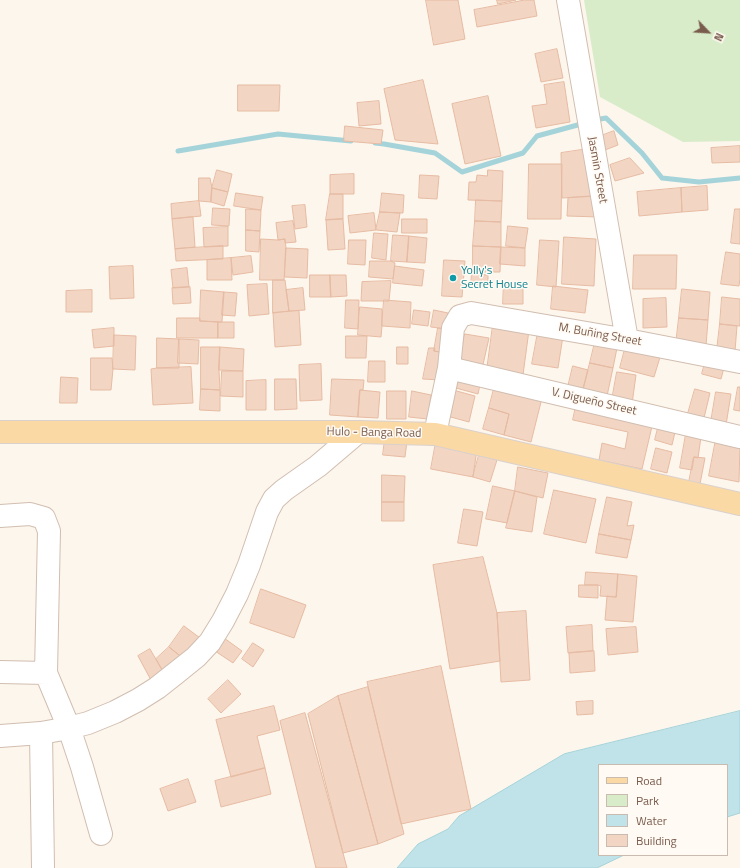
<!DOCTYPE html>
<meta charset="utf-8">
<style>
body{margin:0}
#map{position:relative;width:740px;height:868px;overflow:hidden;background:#fdf6ec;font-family:"Titillium Web",sans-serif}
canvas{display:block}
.legend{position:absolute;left:598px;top:764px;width:130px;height:92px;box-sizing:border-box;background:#fffaf3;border:1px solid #cabbb1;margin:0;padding:5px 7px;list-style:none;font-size:12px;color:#7a5c4d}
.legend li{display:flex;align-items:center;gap:8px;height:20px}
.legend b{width:20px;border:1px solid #cabbb1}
.north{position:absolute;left:688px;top:12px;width:40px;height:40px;-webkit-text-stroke:3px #fffaf3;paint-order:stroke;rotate:115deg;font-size:11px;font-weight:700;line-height:16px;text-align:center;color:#7a5c4d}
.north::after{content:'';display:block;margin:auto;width:14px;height:18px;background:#7a5c4d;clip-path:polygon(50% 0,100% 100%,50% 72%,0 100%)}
</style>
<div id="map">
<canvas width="740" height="868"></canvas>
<ul class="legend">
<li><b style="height:5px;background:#fbd9a5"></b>Road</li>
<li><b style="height:11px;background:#d8ecc9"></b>Park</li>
<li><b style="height:11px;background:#bfe3e8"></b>Water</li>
<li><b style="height:11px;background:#f3d5c3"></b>Building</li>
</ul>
<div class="north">N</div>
</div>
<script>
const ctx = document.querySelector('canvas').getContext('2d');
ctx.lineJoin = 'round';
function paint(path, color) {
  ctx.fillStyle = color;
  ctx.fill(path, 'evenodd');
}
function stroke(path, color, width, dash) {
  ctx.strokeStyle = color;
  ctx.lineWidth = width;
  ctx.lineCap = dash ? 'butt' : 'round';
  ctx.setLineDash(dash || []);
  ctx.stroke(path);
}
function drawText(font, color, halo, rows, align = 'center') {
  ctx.font = font + ' "Titillium Web",sans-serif';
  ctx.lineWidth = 3;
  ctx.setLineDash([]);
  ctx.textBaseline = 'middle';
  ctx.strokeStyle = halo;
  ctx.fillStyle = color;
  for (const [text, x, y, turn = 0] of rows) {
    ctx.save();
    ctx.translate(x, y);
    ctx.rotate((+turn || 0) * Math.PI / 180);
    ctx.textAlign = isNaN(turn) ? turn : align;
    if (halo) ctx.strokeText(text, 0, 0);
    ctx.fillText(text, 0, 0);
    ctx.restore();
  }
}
paint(new Path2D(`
 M584,0H740V141L683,142L600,97Z`), '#d8ecc9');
const water = new Path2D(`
 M740,711V813L727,817V765H599V855H624L597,868H397L418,844L448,829L459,816L564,754Z`);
paint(water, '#bfe3e8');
stroke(water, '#a5d3da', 1);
stroke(new Path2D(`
 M595,120L606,118L642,153L662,178L699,182L740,178
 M375,143L384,144L435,153L462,172L523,153L537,136L585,123
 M178,151L278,134L351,141`), '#a5d3da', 5);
const building = new Path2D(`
 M426,0H458L465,39L434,45Z
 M497,0H516L498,4Z
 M525,0H534L537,16L477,27L474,10Z
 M557,49L563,78L541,82L535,54Z
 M423,80L438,144L395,140L384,89Z
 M564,82L570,122L536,128L532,106L547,104L544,85Z
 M238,85H280L279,111H238Z
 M488,96L501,156L465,164L452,104Z
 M379,101L381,124L359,126L357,103Z
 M345,126L383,130L381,144L344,141Z
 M614,131L618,145L605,150L601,136Z
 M740,146V162L712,163L711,148Z
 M588,149L597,196L562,198L561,153Z
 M630,158L644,173L615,181L610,165Z
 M529,164H562L561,219H528Z
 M217,170L232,174L228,192L212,188Z
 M488,170L503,171L502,201L468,200L469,182H476L477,175L487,176Z
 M354,174V194H330V175Z
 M420,175L439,176L437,199L419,198Z
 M199,178H210L212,188L211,202L199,201Z
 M707,186L708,210L682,212L681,188Z
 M212,188L228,192L224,206L211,202Z
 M681,188L682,212L639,216L637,192Z
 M236,193L263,197L261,210L234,206Z
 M382,193L404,195L403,213L380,212Z
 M330,194H343V219L326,220Z
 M597,196L599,217L567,216L568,198Z
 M476,200L502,201L501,222L475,221Z
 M199,201L201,216L172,219L171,204Z
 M305,205L307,227L295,229L292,206Z
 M213,208L230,209L229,226L212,225Z
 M246,209L261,210L260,231L246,230Z
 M735,209H740V244L731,243Z
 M380,212L400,213L397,232L376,230Z
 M374,213L376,230L350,233L348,216Z
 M193,217L195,247L175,249L172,219Z
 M343,219L345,249L328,250L326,220Z
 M402,219H427V233H402Z
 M293,221L296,242L285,243V239L278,240L276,223Z
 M475,221L501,222V247L473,246Z
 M508,226L528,228L525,248L506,246Z
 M228,227V246L204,247L203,228Z
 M246,230L260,231L259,252L246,251Z
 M374,233L388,234L386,260L372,258Z
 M393,235L409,236L407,262L391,261Z
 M409,236L427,238L425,263L407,262Z
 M564,237L596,239L594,286L562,284Z
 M261,239L278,240L285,239L286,248L284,280H260Z
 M349,240H366L365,265L348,264Z
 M540,240L559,241L556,287L537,285Z
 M223,246V259L176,261L175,249Z
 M473,246L501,247L500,272H473Z
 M501,247L525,248V266L500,264Z
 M286,248L308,249L307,278L285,277Z
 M726,252L740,254V278L739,286L721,284Z
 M634,255H677L676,289H633Z
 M251,256L253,272L233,275L231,258Z
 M231,258L232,280H207V260Z
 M444,260L465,261L462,297L442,296Z
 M370,261H391L395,263L393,279L369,277Z
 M133,266L134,298L110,299L109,267Z
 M395,266L424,270L422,286L393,283Z
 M187,268L189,287L173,288L171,270Z
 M472,274L488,275V285L471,284Z
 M310,275H330L331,297H310Z
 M330,275H346L347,296L331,297Z
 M273,280H285L289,311L273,313Z
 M391,281L389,301H361L362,282Z
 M504,282H523V304H503Z
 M267,284L269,314L249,316L247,285Z
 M553,286L588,290L585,313L551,309Z
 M190,287L191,303L173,304L172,288Z
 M303,288L305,310L289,311L286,290Z
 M682,289L710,292L708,320L679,318Z
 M92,290V312H66V291Z
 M201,290L224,292L222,322L200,321Z
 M224,292L237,293L235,316L222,315Z
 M722,297L740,299V326L720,324Z
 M666,298L667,327L643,328V299Z
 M346,300H359L358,329L345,328Z
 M384,300L411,302L410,328L382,326Z
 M360,307L382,309V326L381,337L358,335Z
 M414,310L430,312L428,326L412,324Z
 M434,310L448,313L446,329L431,327Z
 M299,311L301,345L275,347L273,313Z
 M177,318H200V321L218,322V338H177Z
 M679,318L708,320L706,346L676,344Z
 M218,322H234V338H218Z
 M720,324L737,326L735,351L717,350Z
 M493,325L529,330L523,375L487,370Z
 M114,328V346L94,348L92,330Z
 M438,328L446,329V353L434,351Z
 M538,332L563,336L558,368L532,364Z
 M465,334L489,338L482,369L459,364Z
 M114,335L136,336L135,370L113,369Z
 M346,336H367L366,358H346Z
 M157,338L179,339V368H157Z
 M596,338L618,343L613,368L590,363Z
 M179,339L199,340L198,364L178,363Z
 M626,345L661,354L654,377L620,368Z
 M201,347H220L219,370L220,390L201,389Z
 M220,347L244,349L243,371L219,370Z
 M397,347H408V364H397Z
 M429,348H435L434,351L446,353L440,380L423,379Z
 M91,358H112L113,369L111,390H91Z
 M706,359L725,364L721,379L702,374Z
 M369,361H385V382H368Z
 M590,363L613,368L607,396L583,390Z
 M321,364L322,400L300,401L299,365Z
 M573,366L588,370L583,390L568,387Z
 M191,367L193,403L153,405L151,369L157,368Z
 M222,371H243V397L221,396Z
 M617,372L636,375L632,404L612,400Z
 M456,373L481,380L478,394L452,387Z
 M61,377L78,378L77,403H60Z
 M275,379H296L297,409L275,410Z
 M332,379L364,380L363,390H360L358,417L330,415Z
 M266,380V410H246V381Z
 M496,381L543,394L531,442L504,435L509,414L489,408Z
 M738,387H740V411L734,410Z
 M201,389L220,390V411L200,410Z
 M695,389L710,393L703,422L687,417Z
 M360,390L380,392L378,418L358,417Z
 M453,390L475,396L469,422L447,416Z
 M387,391H406V419H387Z
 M412,391L431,395L428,419L409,417Z
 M716,392L731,394L726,425L711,422Z
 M576,406L653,422L642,469L599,460L602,443L625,449L628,432L573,420Z
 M489,408L509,414L504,435L483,429Z
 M659,424L676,428L672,445L655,440Z
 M686,434L701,437L698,458L694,457L692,470L680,468Z
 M385,439L407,441L405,457L383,455Z
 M716,439L740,444L739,482L709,476Z
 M436,442L477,449L473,477L431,469Z
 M656,448L672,452L667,473L651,469Z
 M479,455L497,460L490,482L473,477Z
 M694,457L705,458L700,484L689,482Z
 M518,467L548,473L543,498L515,491Z
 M382,475L405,476L404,502H382Z
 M493,486L515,491L507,523L486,519Z
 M554,490L596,499L586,543L544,534Z
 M515,491L537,497L532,532L506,528Z
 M607,497L632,502L627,526L634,525L631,540L599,534Z
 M382,502H404V521H382Z
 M464,509L483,512L477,546L458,543Z
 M599,534L631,540L627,558L596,553Z
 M483,557L497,613L500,661L450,669L433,565Z
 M586,572L618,574L616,597L600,596L601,586L598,585H585Z
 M618,574L637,576L633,622L605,620L607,596L616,597Z
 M579,585H598V598L579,597Z
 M261,589L306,605L294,638L250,623Z
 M526,611L530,680L501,682L497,613Z
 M592,625L593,651L568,653L566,627Z
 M184,626L200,638L184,659L169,647Z
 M636,627L638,652L608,655L606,629Z
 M224,638L242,651L233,663L215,651Z
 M253,643L264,650L253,667L242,659Z
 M169,647L184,659L165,675L156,659Z
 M150,649L165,675L152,682L138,656Z
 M594,651L595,671L570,673L569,653Z
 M441,666L471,809L401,824L367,682Z
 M228,680L241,694L221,713L208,699Z
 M368,687L404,834L378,844L338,696Z
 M338,696L378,844L343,853L308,714Z
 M593,701V714L577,715L576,702Z
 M274,706L280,730L257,736L265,768L231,777L216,720Z
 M305,713L343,853L347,868H316L280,721Z
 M265,768L271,794L221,807L215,781Z
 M188,779L196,802L168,811L160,789Z`);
paint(building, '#f3d5c3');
stroke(building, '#e6bba3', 1);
const minor = new Path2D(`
 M568,0L627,340
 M449,368L740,437
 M435,434L449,368L453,328L460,316L471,313L627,340L740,362
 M0,516L30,514L44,518L49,531L46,673L69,728L82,767L101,834
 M0,672L46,673
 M41,733L43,868
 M0,736L41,733L69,728L88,723L115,712L138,700L157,688L176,673L196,657L210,642L223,621L237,594L249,565L267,512L274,499L284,490L318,466L358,432`);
const major = new Path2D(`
 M0,432H358L435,434L740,504`);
stroke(minor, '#d1beb0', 24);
stroke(major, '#dad1cd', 24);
stroke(minor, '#fff', 22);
stroke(major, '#fbd9a5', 22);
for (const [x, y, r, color] of [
 [453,278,4,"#0f9aa8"]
]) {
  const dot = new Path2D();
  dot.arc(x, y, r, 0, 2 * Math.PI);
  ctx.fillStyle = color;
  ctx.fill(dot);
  stroke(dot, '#fffaf3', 1.5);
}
drawText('12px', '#7a5c4d', '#fffaf3', [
 ["Jasmin Street",597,170,80],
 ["M. Buñing Street",600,335,10],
 ["V. Digueño Street",594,402,13],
 ["Hulo - Banga Road",374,433,1]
]);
drawText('12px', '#0d838f', '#fffaf3', [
 ["Yolly's",461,271],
 ["Secret House",461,285]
], 'left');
</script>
